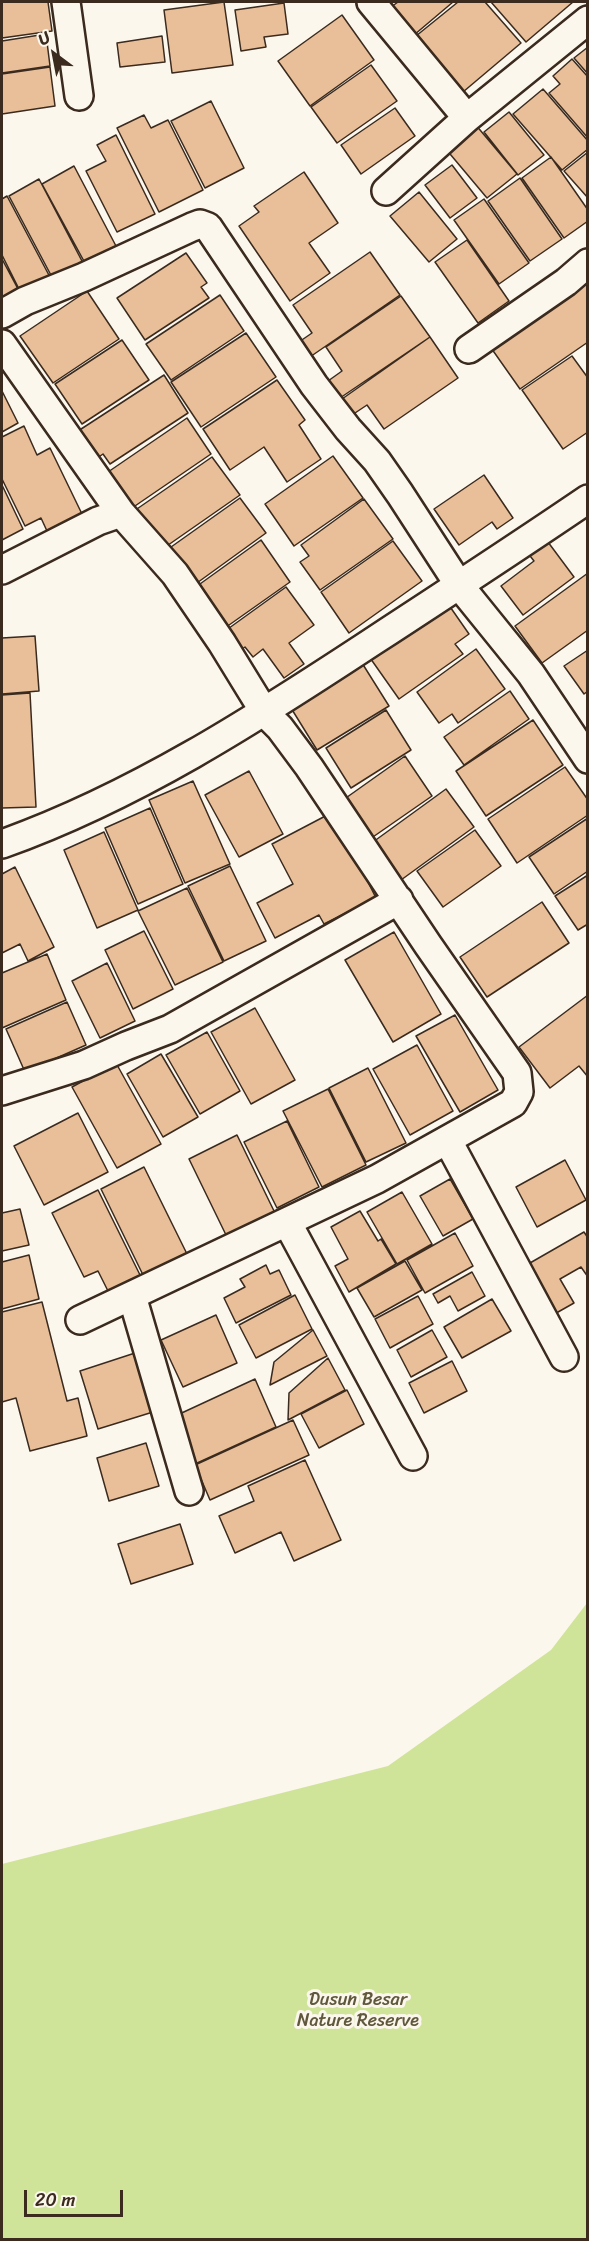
<!DOCTYPE html>
<style>
body{margin:0}
#map{position:relative;width:589px;height:2241px;overflow:hidden;background:#fbf7ec;font-family:Sriracha,sans-serif}
canvas{display:block}
.frame{position:absolute;inset:0;border:3px solid #3b2a1e;pointer-events:none}
.north{position:absolute;left:24px;top:24px;width:60px;height:60px;-webkit-text-stroke:4px #fbf7ec;paint-order:stroke;rotate:328deg;font-size:16px;font-weight:700;line-height:24px;text-align:center;color:#3b2a1e}
.north::after{content:'';display:block;margin:auto;width:21px;height:27px;background:#3b2a1e;clip-path:polygon(50% 0,100% 100%,50% 72%,0 100%)}
.scale{position:absolute;left:24px;top:2190px;width:99px;height:27px;box-sizing:border-box;border:3px solid #3b2a1e;border-top:0;padding-left:8px;font-size:18px;line-height:21px;white-space:nowrap;color:#3b2a1e;-webkit-text-stroke:4px #fbf7ec;paint-order:stroke}
</style>
<div id="map">
<canvas width="589" height="2241"></canvas>
<div class="frame"></div>
<div class="north">U</div>
<div class="scale">20 m</div>
</div>
<script>
const ctx = document.querySelector('canvas').getContext('2d');
ctx.lineJoin = 'round';
function paint(path, color) {
  ctx.fillStyle = color;
  ctx.fill(path, 'evenodd');
}
function stroke(path, color, width, dash) {
  ctx.strokeStyle = color;
  ctx.lineWidth = width;
  ctx.lineCap = dash ? 'butt' : 'round';
  ctx.setLineDash(dash || []);
  ctx.stroke(path);
}
function drawText(font, color, halo, rows, align = 'center') {
  ctx.font = font + ' Sriracha,sans-serif';
  ctx.lineWidth = 6;
  ctx.setLineDash([]);
  ctx.textBaseline = 'middle';
  ctx.strokeStyle = halo;
  ctx.fillStyle = color;
  for (const [text, x, y, turn = 0] of rows) {
    ctx.save();
    ctx.translate(x, y);
    ctx.rotate((+turn || 0) * Math.PI / 180);
    ctx.textAlign = isNaN(turn) ? turn : align;
    if (halo) ctx.strokeText(text, 0, 0);
    ctx.fillText(text, 0, 0);
    ctx.restore();
  }
}
paint(new Path2D(`
 M587,1603V2239H2V1864L388,1766L551,1650Z`), '#cfe499');
const building = new Path2D(`
 M2,2H48L52,31L2,38Z
 M224,2L233,65L172,73L164,10Z
 M398,2H453L414,35L391,7Z
 M458,2H485L521,43L463,92L416,36Z
 M491,2H573L526,42Z
 M284,3L288,34L264,37L266,47L241,51L235,10Z
 M342,15L374,60L310,106L278,61Z
 M46,34L50,66L2,73V41Z
 M162,36L165,62L120,67L117,43Z
 M588,47V74L574,58Z
 M572,59L588,77V138L549,93L560,84L553,76Z
 M371,65L397,101L337,143L311,107Z
 M50,67L55,106L2,114V74Z
 M543,89L588,141V149L562,170L513,114Z
 M211,101L244,168L205,188L171,121Z
 M395,108L415,136L361,174L341,145Z
 M509,112L544,155L518,175L484,132Z
 M144,115L151,128L168,120L203,190L159,212L117,128Z
 M475,124L517,174L487,198L445,148Z
 M116,135L155,214L117,232L86,171L106,161L97,145Z
 M588,152V198L564,171Z
 M551,157L588,210V221L564,238L522,178Z
 M452,165L477,198L450,218L425,185Z
 M74,166L116,246L85,263L42,184Z
 M304,172L338,223L309,243L330,273L290,301L239,226L259,212L254,206Z
 M520,178L562,239L530,261L488,201Z
 M39,179L83,263L53,279L9,196Z
 M419,192L457,239L429,262L390,216Z
 M7,196L51,279L22,295L2,255V199Z
 M484,199L529,263L499,284L454,220Z
 M467,240L509,301L478,323L435,262Z
 M370,252L400,295L307,359L296,344L312,333L293,305Z
 M186,253L207,283L201,287L209,298L145,340L117,298Z
 M2,259L18,289L2,298Z
 M588,276V342L520,389L489,345Z
 M87,291L119,339L53,383L20,336Z
 M220,295L244,331L171,380L146,344Z
 M401,296L430,337L340,398L328,381L342,371L326,347Z
 M246,333L276,377L201,427L171,382Z
 M430,337L458,378L384,429L367,405L352,415L342,399Z
 M122,340L149,380L82,424L55,384Z
 M572,356L588,378V432L563,449L522,390Z
 M164,375L188,413L110,464L103,454L93,461L75,433Z
 M277,380L305,420L299,425L321,459L287,482L264,447L230,470L203,429Z
 M2,391L18,423L2,432Z
 M187,418L211,454L132,508L108,472Z
 M24,426L37,455L50,448L82,514L47,531L41,518L25,526L2,479V437Z
 M333,456L363,498L294,546L265,504Z
 M212,457L240,495L161,550L134,511Z
 M484,475L513,518L497,529L492,522L459,545L434,509Z
 M2,485L23,529L2,540Z
 M240,498L266,533L190,588L164,552Z
 M364,499L393,539L320,590L300,562L309,556L301,545Z
 M545,538L574,577L523,615L501,586L534,561L527,552Z
 M261,540L290,582L222,630L193,589Z
 M393,541L422,581L349,633L321,592Z
 M588,573V630L542,663L515,626Z
 M286,587L314,625L289,643L304,664L284,678L263,649L253,657L245,647L239,651L225,631Z
 M446,601L469,634L455,644L463,654L399,699L368,655Z
 M35,636L39,691L2,694V638Z
 M476,649L505,689L458,723L452,714L439,723L417,692Z
 M588,650V691L584,694L564,666Z
 M362,663L389,706L317,750L291,708Z
 M510,691L529,719L464,765L444,737Z
 M30,693L36,807L2,808V695Z
 M386,710L411,750L351,788L326,748Z
 M533,720L563,765L486,816L456,771Z
 M405,756L432,796L370,839L343,800Z
 M565,767L588,800V815L517,863L488,819Z
 M249,771L283,834L239,857L205,795Z
 M193,781L230,864L185,883L149,800Z
 M446,789L474,827L401,880L373,842Z
 M150,808L183,884L138,904L105,828Z
 M333,812L376,898L324,924L319,915L275,938L257,903L293,884L272,844Z
 M588,818V871L554,894L529,857Z
 M475,830L501,866L443,907L417,871Z
 M104,832L138,910L97,928L64,850Z
 M230,866L266,941L224,961L188,886Z
 M15,867L54,947L28,961L20,944L2,953V874Z
 M588,875V924L578,930L555,896Z
 M187,888L223,962L175,985L138,911Z
 M542,902L569,943L487,997L460,957Z
 M144,931L173,989L133,1009L105,950Z
 M394,932L441,1014L393,1042L345,960Z
 M47,954L66,1000L2,1028V973Z
 M107,963L135,1021L100,1038L72,981Z
 M588,995V1077L579,1066L550,1088L519,1047Z
 M67,1002L86,1045L25,1072L6,1029Z
 M255,1008L295,1080L251,1104L211,1032Z
 M455,1015L498,1090L460,1112L416,1036Z
 M207,1032L240,1091L200,1114L166,1055Z
 M417,1045L453,1111L410,1135L373,1069Z
 M161,1054L198,1117L163,1137L127,1074Z
 M116,1063L161,1144L117,1168L72,1087Z
 M368,1068L406,1143L366,1162L329,1088Z
 M328,1089L366,1165L322,1187L283,1111Z
 M78,1113L108,1172L44,1205L14,1146Z
 M287,1121L319,1187L277,1208L244,1142Z
 M237,1135L275,1213L227,1237L189,1159Z
 M565,1160L586,1200L537,1227L516,1187Z
 M144,1167L189,1258L145,1279L101,1189Z
 M450,1179L473,1219L443,1236L420,1196Z
 M98,1190L142,1279L110,1295L98,1271L84,1277L52,1213Z
 M402,1192L432,1244L397,1264L367,1212Z
 M20,1209L29,1245L2,1251V1213Z
 M360,1211L378,1241L381,1239L396,1264L349,1292L335,1266L348,1259L331,1227Z
 M584,1232L588,1238V1277L581,1267L560,1279L574,1303L551,1316L523,1267Z
 M455,1233L473,1266L425,1293L407,1260Z
 M29,1255L39,1299L2,1309V1262Z
 M405,1261L422,1290L374,1317L357,1288Z
 M266,1265L270,1274L279,1270L291,1295L236,1323L224,1298L245,1287L240,1279Z
 M472,1272L485,1296L458,1311L450,1296L438,1303L433,1294Z
 M295,1295L312,1329L256,1358L239,1325Z
 M418,1296L433,1324L390,1348L375,1319Z
 M492,1299L511,1331L462,1358L444,1327Z
 M42,1302L67,1401L78,1398L87,1436L30,1451L16,1398L2,1402V1312Z
 M216,1315L237,1363L183,1387L161,1340Z
 M313,1330L327,1356L270,1385L274,1362Z
 M432,1330L447,1357L411,1377L397,1350Z
 M135,1353L153,1412L98,1429L80,1371Z
 M328,1358L345,1390L288,1420L289,1393Z
 M452,1361L467,1391L424,1413L409,1383Z
 M255,1379L276,1427L195,1464L173,1417Z
 M347,1390L364,1424L319,1448L301,1414Z
 M293,1420L309,1455L210,1500L195,1465Z
 M146,1443L159,1486L109,1501L97,1458Z
 M305,1460L341,1540L294,1561L281,1532L235,1553L219,1516L254,1501L248,1486Z
 M180,1524L193,1564L131,1584L118,1544Z`);
paint(building, '#e9bf99');
stroke(building, '#3b2a1e', 1.5);
const street = new Path2D(`
 M66,2L79,96
 M371,2L467,118
 M386,191L467,118L588,20
 M2,314L25,301L84,277L192,227L200,224L208,227L314,385L348,429L377,461L400,494L459,585L531,674L588,759
 M2,344L121,513L175,574L222,643L265,713L280,728L309,767L428,945L517,1073L519,1092L513,1103L377,1179L80,1320
 M469,349L566,282L588,263
 M2,570L98,521L121,513
 M2,844C134,797 255,719 372,642C444,595 516,548 588,499
 M2,1091L84,1065L126,1046L170,1029L399,900
 M448,1141L564,1357
 M287,1222L413,1456
 M132,1296L189,1491`);
stroke(street, '#3b2a1e', 32);
stroke(street, '#fbf7ec', 27);
drawText('18px', '#60583d', '#fbf7ec', [
 ["Dusun Besar",358,2000],
 ["Nature Reserve",358,2021]
]);
</script>
